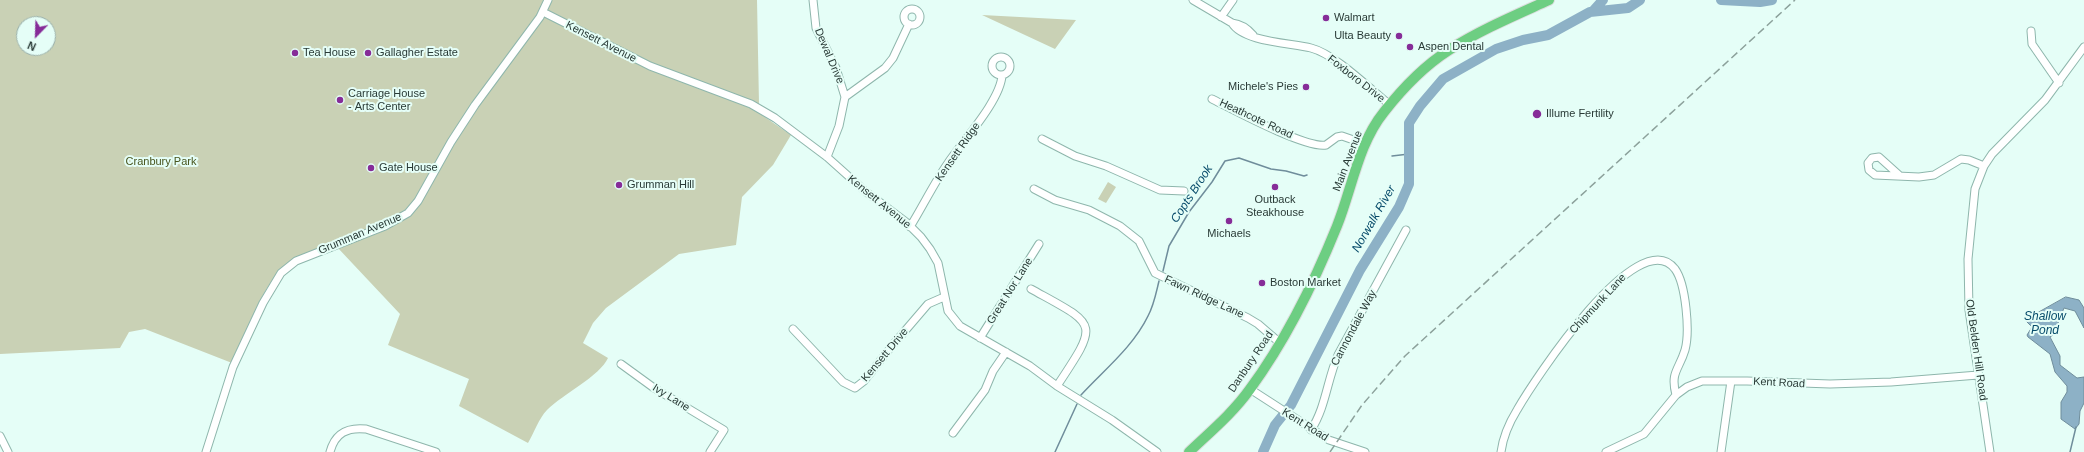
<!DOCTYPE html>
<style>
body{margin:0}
#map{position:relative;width:2084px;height:452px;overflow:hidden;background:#e5fef7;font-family:Arial,sans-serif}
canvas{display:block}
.north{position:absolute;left:16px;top:16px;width:40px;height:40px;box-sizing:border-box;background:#e5fef7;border:1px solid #9ab0aa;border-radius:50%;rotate:203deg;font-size:11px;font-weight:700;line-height:16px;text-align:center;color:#293a36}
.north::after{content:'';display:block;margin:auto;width:14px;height:18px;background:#862c98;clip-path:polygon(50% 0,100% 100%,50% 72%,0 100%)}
</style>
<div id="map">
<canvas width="2084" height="452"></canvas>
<div class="north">N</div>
</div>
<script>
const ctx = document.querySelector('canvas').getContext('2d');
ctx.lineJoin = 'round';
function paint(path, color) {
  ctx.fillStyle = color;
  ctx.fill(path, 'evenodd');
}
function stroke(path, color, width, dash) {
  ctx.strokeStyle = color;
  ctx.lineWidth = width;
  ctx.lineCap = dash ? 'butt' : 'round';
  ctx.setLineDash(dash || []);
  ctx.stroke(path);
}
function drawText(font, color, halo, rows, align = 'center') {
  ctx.font = font + ' Arial,sans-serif';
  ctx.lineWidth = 4;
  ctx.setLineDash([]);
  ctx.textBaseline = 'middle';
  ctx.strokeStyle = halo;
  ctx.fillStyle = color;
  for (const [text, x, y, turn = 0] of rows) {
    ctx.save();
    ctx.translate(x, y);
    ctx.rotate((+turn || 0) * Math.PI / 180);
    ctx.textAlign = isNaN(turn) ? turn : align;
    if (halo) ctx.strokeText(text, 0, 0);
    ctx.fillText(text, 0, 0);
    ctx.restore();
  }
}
paint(new Path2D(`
 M0,0H757L759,104L647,68L753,109L791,135L773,165L742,197L736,245L679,254L606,308L593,323L583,343L608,358C600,376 563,394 547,410C539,418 534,433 528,443L459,406L469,379L388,345L400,314L337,247L408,217L412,214L422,198L417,197C397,226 348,237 316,250C306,254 296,257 288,263C264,280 245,336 232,363L145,329L129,332L120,348L0,354ZM24,24H48V48H24Z
 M982,15L1076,20L1055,49Z
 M1108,182L1116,187L1106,203L1098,199Z`), '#c9d1b5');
const water = new Path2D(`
 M2066,297L2079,300L2084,308V328L2075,311L2064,308L2058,323L2057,332L2050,337L2060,356V365L2077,378L2084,377V403L2080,411L2079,424L2075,429L2061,419V402L2067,392V386L2055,372L2050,354L2028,337L2027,335L2032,327L2026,321L2030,317Z`);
paint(water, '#8db1c6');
stroke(water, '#6f8d9b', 1);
stroke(new Path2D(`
 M1392,156L1409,154
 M1163,271L1169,246L1189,212L1212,182L1225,161L1239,158L1271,169L1286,171L1304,176L1307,175
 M1081,395C1104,370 1133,347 1148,316C1154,305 1156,293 1159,281
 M1055,452L1077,404
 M2070,452L2076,427`), '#6f8d9b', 1.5);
stroke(new Path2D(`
 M1721,0L1760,2L1772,0
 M1593,11L1603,0
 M1263,452L1275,425L1291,405L1360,270L1399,207L1409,184V123L1420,106L1443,79L1496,49L1523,40L1548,35L1590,12L1628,8L1640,0`), '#8db1c6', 10);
const minor = new Path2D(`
 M813,0L816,28L836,68L845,97L839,126L827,157
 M1193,0L1232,23C1241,24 1247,28 1253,35
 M904 17a8 8 0 1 1 16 0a8 8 0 1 1-16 0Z
 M543,12L650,66L751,104L775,118L827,157L865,191L906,222L921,237L930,249L938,263L948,311L960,326L1030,366L1057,386L1112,420L1157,452
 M1221,17L1233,0
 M1232,23C1243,42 1291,43 1311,48C1335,54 1370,89 1390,105
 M2031,31L2032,44L2059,83
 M992 66a9 9 0 1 1 18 0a9 9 0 1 1-18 0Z
 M845,97L885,68L893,58L909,24
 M1212,99C1232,109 1306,149 1326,145L1337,137L1342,136L1365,144
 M1042,139L1075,156L1106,166L1160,190L1184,191
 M1899,175L1879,157L1872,158L1868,163L1869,170L1875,175L1919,177L1934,175L1961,159L1969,160L1984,166
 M1034,189L1055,200L1089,210L1120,226L1139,241L1155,273L1248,318L1258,324L1280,343
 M910,227C923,206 934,183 948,163C962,142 1001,100 1002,75
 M1031,289C1098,326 1100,321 1057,386
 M793,329L843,382L855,388L864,381L892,346L928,304L944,297
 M980,338L1039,244
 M621,364L654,388L724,430L710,452
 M1250,389L1329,440L1365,452
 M1311,430C1326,407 1327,380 1338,355L1406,230
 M953,433L985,390L993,371L1006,352
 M0,436L8,452
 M206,452L233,367L263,303L281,273L296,261L385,226L408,213L418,201L451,142L475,105L540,17L548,0
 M330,452C335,433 347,427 366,429L436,452
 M1501,452C1503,437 1509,423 1517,410C1533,382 1638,221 1675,269C1686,284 1690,332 1685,350C1679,370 1670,372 1676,395
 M1606,452L1644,434L1676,395L1687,387L1702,381H1747L1830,384L1891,382L1978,375
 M1721,452L1731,381
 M1990,452L1969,310L1968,259L1975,189L1984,166L1992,154L2045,100L2084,47`);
const highway = new Path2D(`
 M1189,452C1210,432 1233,413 1250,389C1286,340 1314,283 1337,226C1352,189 1358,144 1384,112C1402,89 1424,66 1449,50C1480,30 1516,15 1549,0`);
stroke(minor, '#8eb6ac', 9);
stroke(highway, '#dddfdf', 12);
stroke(minor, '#fff', 7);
stroke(highway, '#6dce82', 10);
stroke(new Path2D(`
 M1330,452L1362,405L1405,356L1795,0`), '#8ca19b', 1.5, [8, 4]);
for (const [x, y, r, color] of [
 [1326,18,4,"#862c98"],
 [1399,36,4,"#862c98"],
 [1410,47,4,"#862c98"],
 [295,53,4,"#862c98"],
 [368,53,4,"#862c98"],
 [1306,87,4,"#862c98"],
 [340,100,4,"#862c98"],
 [1537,114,5,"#862c98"],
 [371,168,4,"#862c98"],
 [619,185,4,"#862c98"],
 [1275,187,4,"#862c98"],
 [1229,221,4,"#862c98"],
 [1262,283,4,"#862c98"]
]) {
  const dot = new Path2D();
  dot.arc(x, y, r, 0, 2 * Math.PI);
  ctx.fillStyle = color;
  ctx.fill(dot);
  stroke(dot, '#e5fef7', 1.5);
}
drawText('11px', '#293a36', '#e5fef7', [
 ["Walmart",1334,18],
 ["Ulta Beauty",1391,36,"right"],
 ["Aspen Dental",1418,47],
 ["Tea House",303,53],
 ["Gallagher Estate",376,53],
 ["Michele's Pies",1298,87,"right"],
 ["Carriage House",348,94],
 ["- Arts Center",348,107],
 ["Illume Fertility",1546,114],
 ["Gate House",379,168],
 ["Grumman Hill",627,185],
 ["Outback",1275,200,"center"],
 ["Steakhouse",1275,213,"center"],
 ["Michaels",1229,234,"center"],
 ["Boston Market",1270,283]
], 'left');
drawText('11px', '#293a36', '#e5fef7', [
 ["Kensett Avenue",601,42,27],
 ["Dewal Drive",829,56,67],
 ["Foxboro Drive",1356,79,38],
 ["Heathcote Road",1256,119,25],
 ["Kensett Ridge",958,152,-55],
 ["Main Avenue",1348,161,-69],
 ["Kensett Avenue",879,202,39],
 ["Grumman Avenue",360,234,-23],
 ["Great Nor Lane",1010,291,-58],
 ["Fawn Ridge Lane",1204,297,25],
 ["Chipmunk Lane",1598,304,-47],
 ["Cannondale Way",1354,328,-62],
 ["Old Belden Hill Road",1976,350,82],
 ["Kensett Drive",885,355,-50],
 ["Danbury Road",1251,362,-56],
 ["Kent Road",1779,383,3],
 ["Ivy Lane",671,398,32],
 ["Kent Road",1305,425,32]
]);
drawText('11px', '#48551e', '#e5fef7', [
 ["Cranbury Park",161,162]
]);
drawText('italic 12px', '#084c6b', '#e5fef7', [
 ["Copts Brook",1192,194,-57],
 ["Norwalk River",1374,219,-60],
 ["Shallow",2045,317],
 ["Pond",2045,331]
]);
</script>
